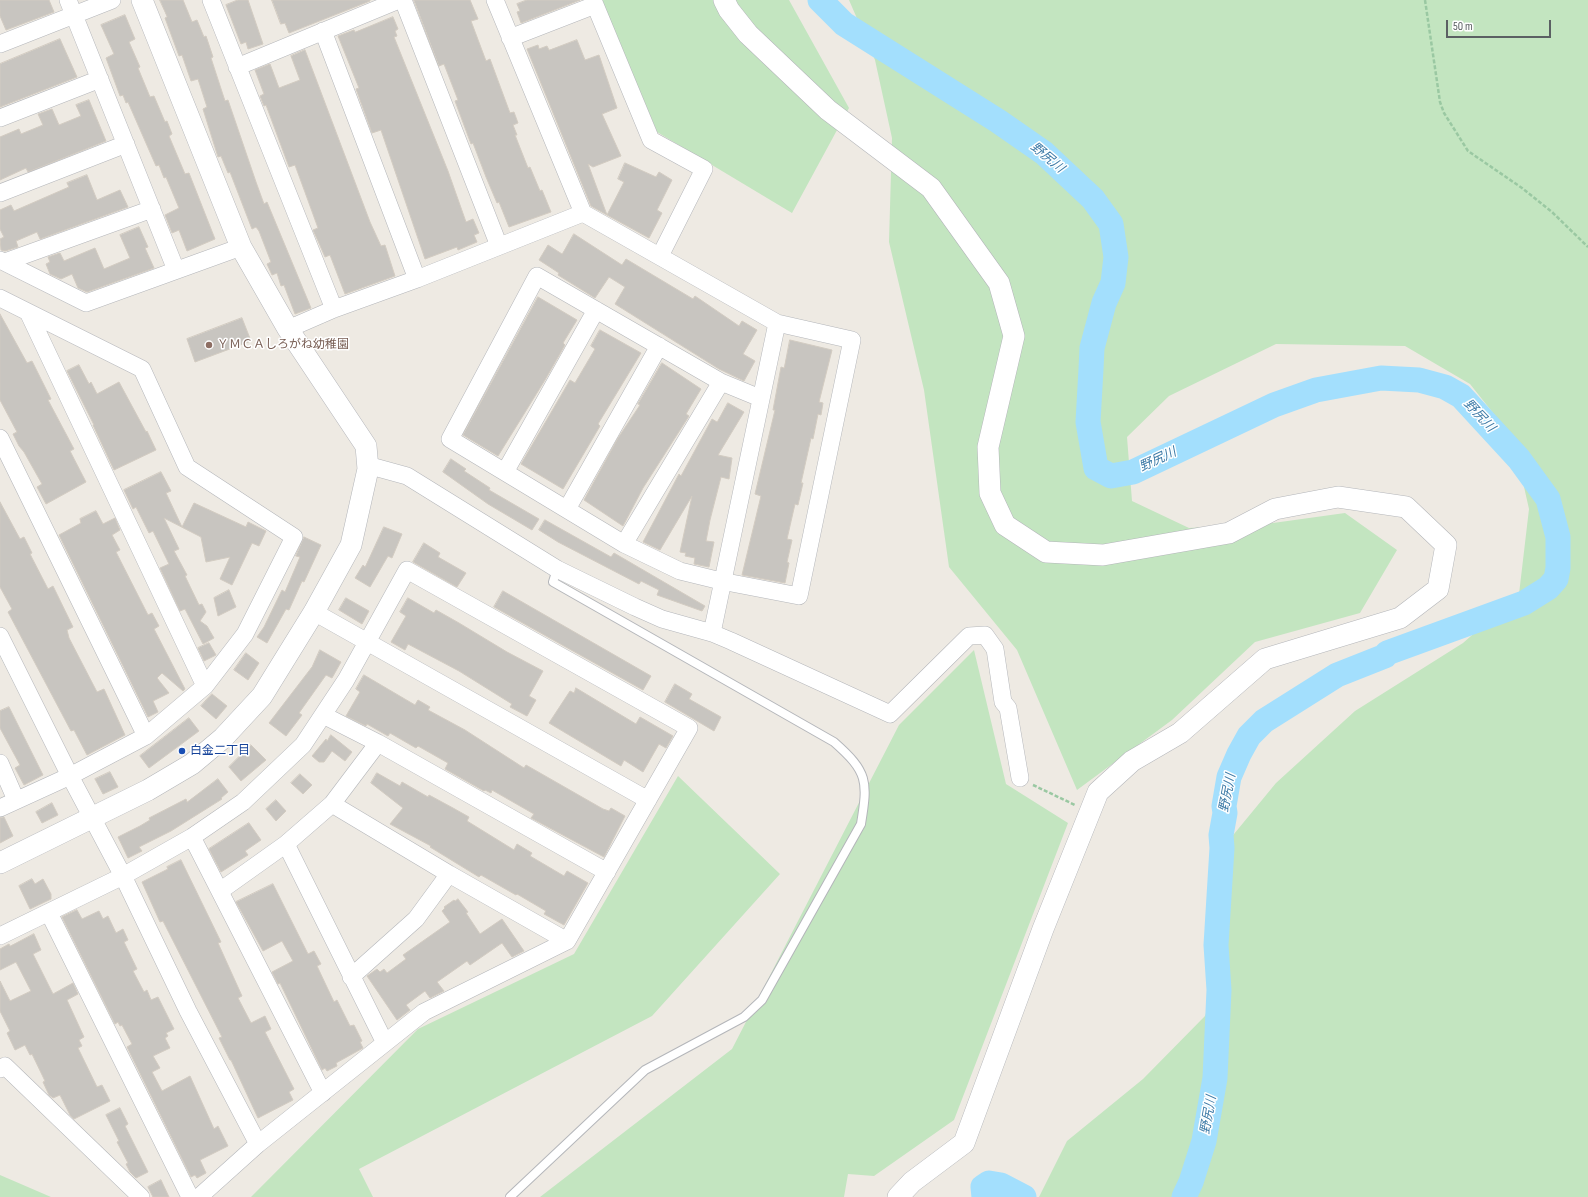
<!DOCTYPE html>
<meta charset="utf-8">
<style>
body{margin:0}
#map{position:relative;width:1588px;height:1197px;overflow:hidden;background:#eeeae3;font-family:"Sofia Sans Condensed",sans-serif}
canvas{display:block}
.scale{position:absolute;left:1446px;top:20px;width:105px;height:18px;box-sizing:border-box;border:2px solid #5b6063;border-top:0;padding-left:5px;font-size:12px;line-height:14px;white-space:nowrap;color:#5b6063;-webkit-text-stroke:3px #fff;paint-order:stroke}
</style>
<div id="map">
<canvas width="1588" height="1197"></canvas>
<div class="scale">50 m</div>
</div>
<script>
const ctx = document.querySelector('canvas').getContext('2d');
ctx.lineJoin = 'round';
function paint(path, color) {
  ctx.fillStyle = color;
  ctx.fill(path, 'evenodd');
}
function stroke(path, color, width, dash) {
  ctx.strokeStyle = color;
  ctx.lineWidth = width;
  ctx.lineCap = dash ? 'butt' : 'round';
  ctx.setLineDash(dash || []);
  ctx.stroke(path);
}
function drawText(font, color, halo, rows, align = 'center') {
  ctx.font = font + ' "Sofia Sans Condensed","Noto Sans JP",sans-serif';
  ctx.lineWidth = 3;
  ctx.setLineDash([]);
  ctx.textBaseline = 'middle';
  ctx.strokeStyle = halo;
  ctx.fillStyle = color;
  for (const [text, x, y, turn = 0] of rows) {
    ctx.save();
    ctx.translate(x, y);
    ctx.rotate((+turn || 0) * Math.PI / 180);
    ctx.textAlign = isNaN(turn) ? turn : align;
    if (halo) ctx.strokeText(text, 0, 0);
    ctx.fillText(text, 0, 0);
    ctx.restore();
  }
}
paint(new Path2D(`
 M602,0H789L849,108L792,213L657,132Z
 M849,0H1588V1197H1039L1067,1141L1143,1079L1205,1016L1224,964L1220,851L1276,783L1355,711L1463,643L1519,594L1529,509L1513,438L1470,384L1405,346L1276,344L1169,396L1127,437L1132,501L1189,528L1273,523L1345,513L1397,550L1360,613L1255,642L1172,720L1077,790L1017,650L949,567L924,390L889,242L892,138L875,60Z
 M974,650L1006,784L1068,823L954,1120L874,1176L848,1174L844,1197H540L732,1049L899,725Z
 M678,776L780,874L652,1016L359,1169L373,1197H251L418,1029L574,954Z
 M0,1175L51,1197H0Z`), '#c3e5c0');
stroke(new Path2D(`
 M820,0L844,24L998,121L1044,153L1093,199L1111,224L1116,257L1113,283L1104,303L1092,348L1091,369L1088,422L1096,468L1111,476L1133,472L1274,405L1316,390L1381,378L1419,380L1445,387L1461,396L1519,459L1548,499L1558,537V568L1556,579L1548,588L1524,603L1387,653L1385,656L1337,675L1264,721L1249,736L1239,754L1229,777L1224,806L1225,813L1221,835L1222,848L1216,945L1219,990L1215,1078L1204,1141L1191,1182L1184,1197
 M984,1197L983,1187L989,1183L1001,1185L1024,1197`), '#a3dffd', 25);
const building = new Path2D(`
 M0,0H49L54,12L6,30L0,16Z
 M160,0H183L192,22L197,20L204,37L206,36L213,57L211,58L225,101L228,100L256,182L264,204L267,202L311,308L295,314L284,285L281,286L277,273L272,275L267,264L271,262L259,231L256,227L252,229L230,172L228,173L221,156L218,157L203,109L207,107L198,79L191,81L182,55L179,56L165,18L167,17Z
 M238,0H248L263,44L248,49L246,42L241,44L226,5Z
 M272,0H370V1L289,33L285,23L281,24Z
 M414,0H470L478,19L471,21L486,61L490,59L510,113L514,112L518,123L513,125L517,135H515L528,168L530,167L540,191L542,190L551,212L509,227L499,202L497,203L486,177L473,143L471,144L455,101L458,100L444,64L439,66Z
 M527,0H580L521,23L517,12L520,11L517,4Z
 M125,15L135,39L129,42L140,67L138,68L150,97L154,96L165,122L167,121L172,134L169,136L185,174L189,173L215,239L187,251L179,230L172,233L165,215L179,208L166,177L164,178L159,165L156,166L128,102L126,103L123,95L120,96L106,58L114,54L101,25Z
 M393,17L398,29L395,31L397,36L394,37L448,171L466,222L473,219L479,233L474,235L477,242L458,250L457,247L425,259L381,130L372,133L356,89L359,88L338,36L354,30L355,32Z
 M60,39L77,77L0,107V64Z
 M577,40L585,60L599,55L617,108L602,114L621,156L593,167L588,164L607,215L591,206L527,49L538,45L539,49L547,46L549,50Z
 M305,50L370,222L381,246L385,245L395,276L345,294L330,255L325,257L318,241L313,230L318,228L306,195L295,165L289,167L266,105L264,106L260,96L264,94L255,70L270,64L279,88L300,80L291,56Z
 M89,100L106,141L28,172L26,168L0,180V137L19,129L21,134L43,125L38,114L52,109L59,125L81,116L76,105Z
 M625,163L656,177L659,172L672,180L657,210L662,213L649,238L607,215L624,182L618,179Z
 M87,175L97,200L120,190L128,207L40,239L37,232L16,241L18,247L5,251L1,250L0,239L4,237L0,229V210L11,205L14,211L69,187L67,183Z
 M139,227L148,247L145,248L154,268L87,292L78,288L72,274L61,279L50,274L46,264L50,262L48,257L60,253L64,261L95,248L104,269L130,258L120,235Z
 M574,234L622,265L626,259L693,299L695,296L739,326L742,321L757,330L743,354L755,361L744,381L719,369L615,304L625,287L609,277L595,298L558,275L559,273L539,260L548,245L562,254Z
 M538,297L577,320L563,343L565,345L545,380L498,456L463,435Z
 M0,314L27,363L32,361L51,399L48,400L74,449L70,451L86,482L46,504L37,487L42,484L24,452L19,446L13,434L17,432L0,400Z
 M242,318L251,341L195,362L187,339Z
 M600,330L641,353L598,424L600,426L563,489L521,464L570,380L575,383L595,349L591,346Z
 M790,340L832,350L819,402L823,403L821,415L818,414L813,439L811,438L801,483H803L798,505L795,504L787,539L792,540L787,562L789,563L785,583L742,575L761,496L755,494L775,410H773L781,367L784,368Z
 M662,363L701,389L686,414L689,416L643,488L623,526L584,500L618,438L640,405L638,404Z
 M79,365L89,384L91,382L97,394L119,382L146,432L147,431L156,450L114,470L93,425H94L67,371Z
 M728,403L744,412L718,455L732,458L729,479L721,477L710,520L706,541L714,542L709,567L694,564L695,558L685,556L686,553L680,552L692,496L660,550L643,542L679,474L681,476L712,419L717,422Z
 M451,459L466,469L464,471L490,488L489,490L539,519L532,530L488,504L443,472Z
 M161,472L171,491L166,493L182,527L194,503L246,527L248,522L266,531L259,546L252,543L232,585L220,579L230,557L206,562L201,537L164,518L179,549L174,551L187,575L185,576L199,605L202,604L206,612L200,621L207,626L214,638L203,644L185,609L180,611L160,568L169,564L153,531L149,533L136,507L133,509L124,490Z
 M0,502L20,539L24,537L32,553L30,554L48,589L53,586L73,627L67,630L69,638L97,692L104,689L125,735L87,755L74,730L71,731L8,612L12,609L0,587Z
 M96,511L103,524L115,518L120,530L112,535L120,550L116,552L148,615L152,613L159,626L154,629L185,689L183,691L162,673L157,678L169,693L153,701L158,712L148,717L59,535L81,523L80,519Z
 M545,520L611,557L614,553L705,606L702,611L657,595L659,590L641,581L639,584L558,542L539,530Z
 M384,527L402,534L392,558L388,556L370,587L355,578L363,565L365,567Z
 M304,537L321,545L304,582L302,581L289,610L286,609L267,643L257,637L264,627L282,590L285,592L300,557L296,556Z
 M424,543L440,553L438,557L466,573L457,587L413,562Z
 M229,590L236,607L218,616L214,598Z
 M503,591L651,676L643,690L494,607Z
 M346,598L369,611L362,624L339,610Z
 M408,598L434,613L436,610L459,623L507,652L543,671L529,696L536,700L527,716L510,707L512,704L459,671L408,644L405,650L391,642L406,616L400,612Z
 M209,643L216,655L204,661L198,648Z
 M320,650L341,662L332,678L326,675L299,713L302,715L286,736L269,723L312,667Z
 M246,653L259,663L248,680L234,670Z
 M364,675L415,705L418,700L430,707L428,710L465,730L524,768L526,765L603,809L609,811L611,808L625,816L604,857L531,818L534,814L492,790L491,793L485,790L484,791L445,769L448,763L418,746L416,748L390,733L388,736L367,724L366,726L346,716L360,692L356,689Z
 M675,684L692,694L689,699L721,717L714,731L665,702Z
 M576,688L636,724L640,717L673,736L666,748L659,744L643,772L624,760L621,766L549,723L570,691L574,693Z
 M212,694L227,706L216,719L201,706Z
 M9,707L43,775L24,785L15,768L20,765L0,728V711Z
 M189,718L199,731L149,768L140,756Z
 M331,735L352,752L345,761L332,751L324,762H319L312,756L326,739L327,741Z
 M251,745L266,760L241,781L229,767Z
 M110,772L118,787L103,794L95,779Z
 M377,773L400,786L402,782L428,797L429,795L453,808L469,817L467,821L514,850L517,844L532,853L530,856L564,876L567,871L588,883L564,925L544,914L546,911L517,894L516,895L481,875L479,877L430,847L431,846L390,824L403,808L371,783Z
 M300,774L312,785L303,794L291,783Z
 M218,779L228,792L221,798L222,799L171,831L139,847L142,851L128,858L118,837L140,826L150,820L149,818L186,799L187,802Z
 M276,800L286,811L276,821L266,809Z
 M52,803L58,815L42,823L36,812Z
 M4,817L13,836L0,843V818Z
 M249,823L261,840L245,851L248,855L221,872L209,849Z
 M181,860L221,942L218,943L242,996L238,998L251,1023L265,1016L271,1029L265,1032L294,1089L289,1092L293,1100L258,1118L231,1060H230L219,1038L222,1037L163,921L160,922L142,882L168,869L167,867Z
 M32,879L35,884L43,879L51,894V899L30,909L19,886Z
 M273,884L308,954L314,951L321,964L317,966L334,1002L337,1000L350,1026L354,1025L362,1041L360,1042L363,1048L336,1063L337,1066L327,1071L325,1068L322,1070L280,983L278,984L272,972L293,961L282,941L263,951L236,902Z
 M458,899L468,912L466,913L480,934L502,919L524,951L512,957L502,943L470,965L467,961L437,982L444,991L430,998L425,991L406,1005L410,1010L397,1020L367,976L377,969L380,972L384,969L387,973L406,959L403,955L450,922L442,911L445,908L444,907L454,900L455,901Z
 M77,910L82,919L99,911L103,919L108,916L116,933L123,929L128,940L124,942L137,969L133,971L144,992L147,990L151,1000L158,997L174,1029L166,1033L168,1036L165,1038L170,1048L153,1056L160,1068L152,1072L162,1091L190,1076L214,1129L218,1126L228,1146L200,1160L206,1173L197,1178L195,1175L191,1177L127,1047L132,1044L122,1025L120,1026L118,1022L115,1024L62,917Z
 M34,934L41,950L33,954L53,994L73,983L78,994L67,1000L84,1037L79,1040L82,1046L78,1048L97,1087L102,1085L110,1101L74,1119L70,1115L60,1095L53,1098L49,1095L43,1082L45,1081L32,1054L30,1055L25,1045L15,1050L7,1033L10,1031L0,1011V981L10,1001L31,991L16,962L0,970V949L9,944L10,946Z
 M120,1108L128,1124L125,1126L148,1172L136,1178L130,1172L126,1164L128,1163L117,1142L119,1141L106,1115Z
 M161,1180L169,1197H153L148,1187Z`);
paint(building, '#c8c5c0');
stroke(building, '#d2cbc1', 1);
const service = new Path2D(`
 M510,1197L645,1070L744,1017L762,1000L861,824C868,781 868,772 834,742L553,582L557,569`);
const minor = new Path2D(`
 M68,0L176,270
 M211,0L334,309
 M403,0L499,246
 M495,0L583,213
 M593,0L651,140L704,169L660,256
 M323,31L417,279
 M510,38L595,5
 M0,44L112,0
 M237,67L399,0
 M0,118L100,79
 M0,193L126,144
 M0,260L86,303L241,247
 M5,262L152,209
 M0,298L142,369L187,467L294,537L245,634L205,686L146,736L70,776L0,808
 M28,312L205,686
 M288,329L334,309L417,279L583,213L777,323L712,633
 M760,398L721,382L537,276L450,439L624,544L680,571L721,581L799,596L852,340L777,323
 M0,438L146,736
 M367,465L407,476L557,569L635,607L662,619L712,633L731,641L890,714L969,636L985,635L995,649L1003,702L1008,708L1020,778
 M505,472L596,310
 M567,509L659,346
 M624,544L721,382
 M314,612L648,800
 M0,636L70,776L123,876L188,1011L258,1144L199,1197
 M378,743L607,872
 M0,763L16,800
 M332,804L449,874L567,941
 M192,837L323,1093
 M286,844L385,1043
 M220,891L286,844L332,804L378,743L323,715
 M49,913L190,1197
 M0,936L123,876L192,837L243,802L303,745L346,680L407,570L689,728L567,941L424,1012L258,1144
 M351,977L416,919L449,874
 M0,1069L5,1066L141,1197`);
const tertiary = new Path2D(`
 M724,0L729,10L748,34L828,110L931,188L999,283L1014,336L988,447L990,493L1005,525L1046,552L1103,555L1229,533L1275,509L1338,497L1406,507L1446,545L1438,589L1400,618L1265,659L1180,733L1132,761L1098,792L1043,929L964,1143L912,1182L898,1197
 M0,863L148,790L192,764L223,738L262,696L314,612L351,545L368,469L366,446L288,329L241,247L142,0`);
stroke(service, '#b4b6ba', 10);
stroke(minor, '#b4b6ba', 18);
stroke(tertiary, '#b4b6ba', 22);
stroke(new Path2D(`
 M1425,0L1440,102L1444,113L1468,151L1522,188L1552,212L1588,247
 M1033,785L1075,805`), '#9ac8a2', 2.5, [4, 2]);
stroke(service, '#fff', 8);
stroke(minor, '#fff', 17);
stroke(tertiary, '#fff', 21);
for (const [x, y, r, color] of [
 [209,345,4,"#8d6e63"],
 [182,751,4,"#1a4fb4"]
]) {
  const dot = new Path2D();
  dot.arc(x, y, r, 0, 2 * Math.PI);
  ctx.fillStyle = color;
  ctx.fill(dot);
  stroke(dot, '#fff', 1.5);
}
drawText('12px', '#785e54', '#fff', [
 ["ＹＭＣＡしろがね幼稚園",217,345]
], 'left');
drawText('12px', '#164399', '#fff', [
 ["白金二丁目",190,751]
], 'left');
drawText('italic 13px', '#3e7ba7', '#fff', [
 ["野尻川",1047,158,40],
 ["野尻川",1479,416,47],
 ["野尻川",1158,460,-25],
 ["野尻川",1228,793,-79],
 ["野尻川",1209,1115,-80]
]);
</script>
